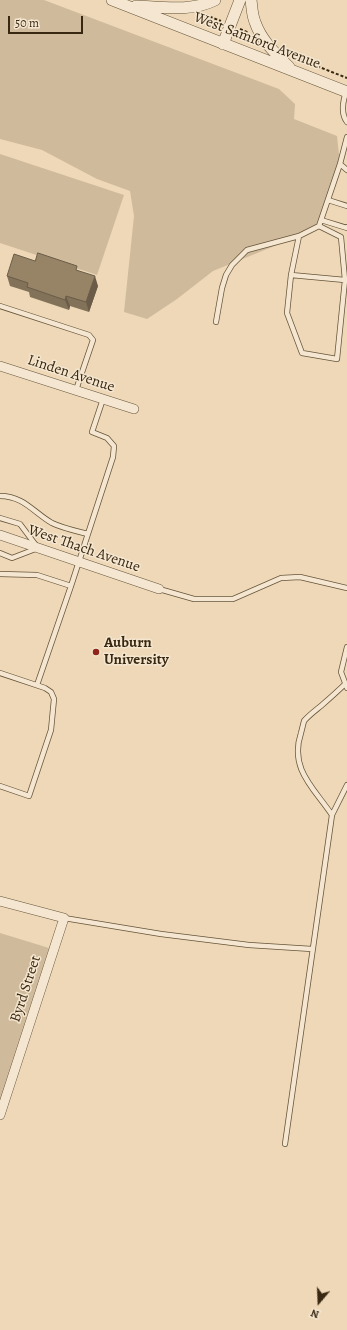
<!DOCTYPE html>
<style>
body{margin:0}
#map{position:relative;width:347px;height:1330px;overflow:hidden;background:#eed8b7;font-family:Alegreya,serif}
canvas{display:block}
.north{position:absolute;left:299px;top:1282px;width:40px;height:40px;-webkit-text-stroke:3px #f4e6d0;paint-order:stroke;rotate:199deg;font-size:11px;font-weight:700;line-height:16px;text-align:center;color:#392811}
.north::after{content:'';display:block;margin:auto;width:14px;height:18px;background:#392811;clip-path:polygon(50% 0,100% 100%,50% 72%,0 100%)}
.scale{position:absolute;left:8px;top:16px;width:75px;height:18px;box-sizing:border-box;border:2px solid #392811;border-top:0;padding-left:5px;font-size:12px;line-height:14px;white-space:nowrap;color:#392811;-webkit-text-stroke:3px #f4e6d0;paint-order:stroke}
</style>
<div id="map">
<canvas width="347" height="1330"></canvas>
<div class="north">N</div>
<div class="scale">50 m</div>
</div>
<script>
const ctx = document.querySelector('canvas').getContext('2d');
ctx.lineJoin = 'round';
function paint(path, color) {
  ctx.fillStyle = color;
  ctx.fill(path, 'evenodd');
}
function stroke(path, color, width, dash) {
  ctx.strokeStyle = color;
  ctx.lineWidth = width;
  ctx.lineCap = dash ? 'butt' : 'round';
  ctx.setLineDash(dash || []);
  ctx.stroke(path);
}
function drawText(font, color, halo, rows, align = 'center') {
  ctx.font = font + ' Alegreya,serif';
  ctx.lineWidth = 3;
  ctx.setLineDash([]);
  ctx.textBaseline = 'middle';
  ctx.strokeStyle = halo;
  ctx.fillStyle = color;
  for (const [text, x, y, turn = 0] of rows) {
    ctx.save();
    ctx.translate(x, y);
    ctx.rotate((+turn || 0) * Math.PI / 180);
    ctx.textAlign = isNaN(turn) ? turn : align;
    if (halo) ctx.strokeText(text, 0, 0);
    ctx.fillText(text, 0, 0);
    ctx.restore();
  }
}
paint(new Path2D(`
 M0,0H44L279,89L295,104L294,119L337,136L340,164L319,226L299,236L213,271L177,299L147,319L124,312L134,216L130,191L97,179L42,150L0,139Z
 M0,154L124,195L97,275L0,243Z
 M0,933L49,948L0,1098Z`), '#cfba9b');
const service = new Path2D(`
 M346,92C343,101 340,113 347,122
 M340,164L347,170
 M328,200L347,206
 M321,220L347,228V227
 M319,226L341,237L345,280
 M291,275L345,280L337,359L302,353L287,313L291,275L299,236L319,226L340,164L347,137
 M0,306L89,335L93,340L76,390
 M216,322L222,288L226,275L232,265L247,250L299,236
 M0,496C24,496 34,513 52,523C62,528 76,531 88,534
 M0,518L20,524L38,548L12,558L0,553
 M0,574L37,575L71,586L113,457L114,446L107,438L92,432L103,399
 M159,589L194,599H233L281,578L300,577L347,588
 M347,647L341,672L347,688
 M0,673L45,688L51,692L54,699L51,730L29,796L0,786
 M37,685L71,586
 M332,815C314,788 289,769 301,733C302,729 303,725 304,721C309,715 316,710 322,705C330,698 338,691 345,684
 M64,918L161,934L249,945L312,949
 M285,1144L332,815L347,785`);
const minor = new Path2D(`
 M0,366L134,409
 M0,535L159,589
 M0,901L64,918L0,1115`);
const tertiary = new Path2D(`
 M112,0L347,92
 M251,0C252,7 252,15 255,22C261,40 275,53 289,67
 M136,6C161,7 192,12 215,0
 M223,44L240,0`);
stroke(service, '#66543a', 6);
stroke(minor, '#66543a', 10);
stroke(tertiary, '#66543a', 12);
stroke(new Path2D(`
 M205,15L221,21
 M240,29L249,33
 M294,57L347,78`), '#392811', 2, [3, 2]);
stroke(service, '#f4e6d0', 4.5);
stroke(minor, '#f4e6d0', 9);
stroke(tertiary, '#f4e6d0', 11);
paint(new Path2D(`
 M35,261L79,271L98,286L89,312L70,306L69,310L30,297L29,292L10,286L7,276Z`), '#827259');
paint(new Path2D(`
 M95,276L98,286L89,312L86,302Z
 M66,296L70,306L69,310L65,300Z`), '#6a5c48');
const building = new Path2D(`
 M38,253L77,266L76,270L95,276L86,302L66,296L65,300L27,287L28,283L7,276L14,254L35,261Z`);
paint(building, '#978467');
stroke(building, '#6a5c48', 1);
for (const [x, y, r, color] of [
 [96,652,4,"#8f2418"]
]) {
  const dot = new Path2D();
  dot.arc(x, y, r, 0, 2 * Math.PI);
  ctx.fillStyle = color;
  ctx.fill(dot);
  stroke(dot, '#f4e6d0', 1.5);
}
drawText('15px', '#392811', '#f4e6d0', [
 ["West Samford Avenue",257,41,21],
 ["Linden Avenue",71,374,18],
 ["West Thach Avenue",84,549,19],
 ["Byrd Street",26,989,-72]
]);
drawText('bold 15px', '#392811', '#f4e6d0', [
 ["Auburn",104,643],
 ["University",104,660]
], 'left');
</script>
